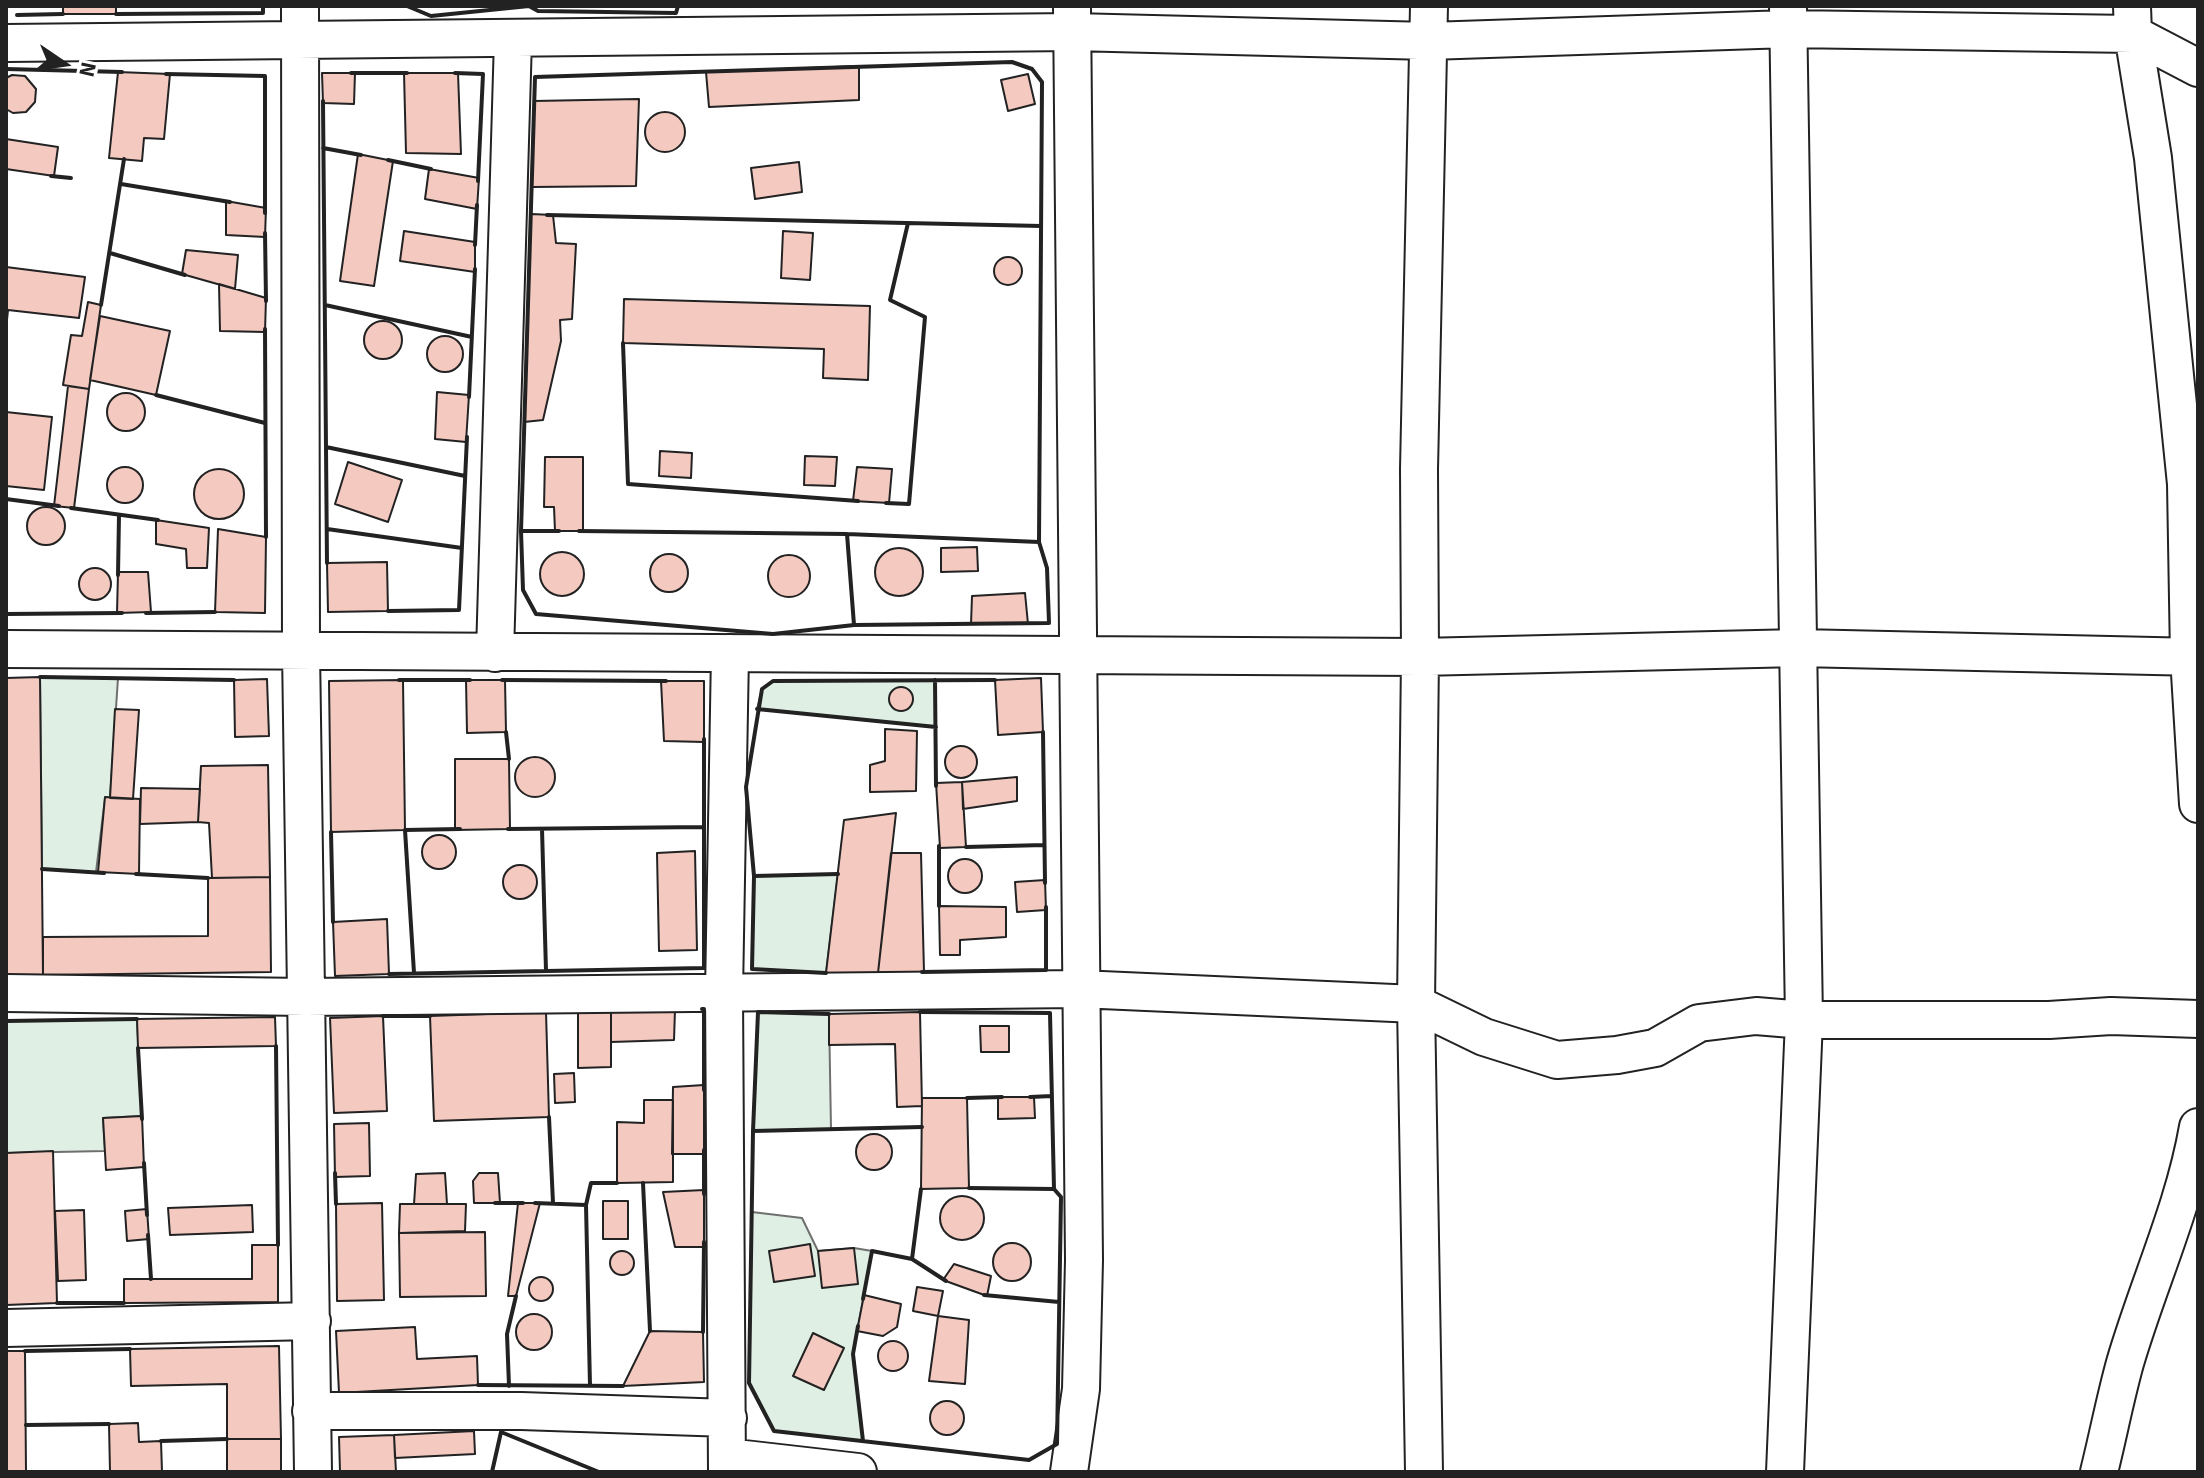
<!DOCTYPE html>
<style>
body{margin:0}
#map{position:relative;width:2204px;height:1478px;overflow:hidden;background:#fff;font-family:"Source Sans 3",sans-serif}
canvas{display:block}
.frame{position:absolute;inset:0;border:8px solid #222;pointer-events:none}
.north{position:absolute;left:24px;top:24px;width:80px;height:80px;-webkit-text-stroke:6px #fff;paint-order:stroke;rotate:103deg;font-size:22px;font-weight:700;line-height:32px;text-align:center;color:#222}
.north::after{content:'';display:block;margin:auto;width:28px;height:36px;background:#222;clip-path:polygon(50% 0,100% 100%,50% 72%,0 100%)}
</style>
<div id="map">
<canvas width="2204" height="1478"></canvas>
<div class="frame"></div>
<div class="north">N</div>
</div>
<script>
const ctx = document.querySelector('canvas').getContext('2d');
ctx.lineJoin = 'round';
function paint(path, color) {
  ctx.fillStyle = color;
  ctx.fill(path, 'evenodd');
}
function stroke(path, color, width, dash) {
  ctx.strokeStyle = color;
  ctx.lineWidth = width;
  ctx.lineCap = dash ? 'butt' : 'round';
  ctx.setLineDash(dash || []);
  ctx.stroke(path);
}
const green = new Path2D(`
 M40,677L118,678L110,798H105L96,872L42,869Z
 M935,680L936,727L757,709L762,689L773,681Z
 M838,874L826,973L752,969L754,876Z
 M758,1012L829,1014L831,1129L753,1131Z
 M137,1019L142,1116L103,1118L105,1151L6,1153V1021Z
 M752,1212L802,1218L818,1251L854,1248L872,1251L853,1354L863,1441L774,1431L749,1383Z`);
paint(green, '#e0efe3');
stroke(green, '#6f6f6f', 2);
const building = new Path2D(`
 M63,6H116V14H63Z
 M859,66V100L709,107L706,72Z
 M118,72L170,74L164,139L144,138L142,161L109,158Z
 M322,73H355L354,104L323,103Z
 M404,73H458L461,154L406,153Z
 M1028,74L1035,104L1008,111L1001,80Z
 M12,75L25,76L36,89L35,102L26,112L13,113L6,109V78Z
 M639,99L636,186L532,187L534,101Z
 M645 132a20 20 0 1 1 40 0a20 20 0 1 1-40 0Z
 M6,139L58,147L54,176L6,169Z
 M358,154L393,161L374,286L340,281Z
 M799,162L802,192L755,199L751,168Z
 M429,169L479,178L477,209L425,199Z
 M226,201L266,208L265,237L226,235Z
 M531,214L553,215L556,243L576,244L572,319L560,320L561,341L543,420L524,422Z
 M404,231L475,242V272L400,261Z
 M783,231L813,233L810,280L781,278Z
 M186,250L238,255L235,289L182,274Z
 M994 271a14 14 0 1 1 28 0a14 14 0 1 1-28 0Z
 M6,267L85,277L79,318L8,310L6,330Z
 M219,284L266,298L265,332L220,331Z
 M624,299L870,306L868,380L823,378L824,349L623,343Z
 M88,302L101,305L89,389L63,385L71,335L82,336Z
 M100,316L170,331L156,395L90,380Z
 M364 340a19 19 0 1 1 38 0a19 19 0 1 1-38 0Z
 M427 354a18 18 0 1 1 36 0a18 18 0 1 1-36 0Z
 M68,386L89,389L74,508L54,506Z
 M437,392L469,395L466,442L435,439Z
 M107 412a19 19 0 1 1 38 0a19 19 0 1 1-38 0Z
 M6,412L52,417L44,490L6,486Z
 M660,451L692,453L691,478L659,476Z
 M805,456L837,457L835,486L804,485Z
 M545,457H583V531H555L554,507H544Z
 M348,462L402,480L388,522L335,504Z
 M107 485a18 18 0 1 1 36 0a18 18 0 1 1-36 0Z
 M857,467L892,469L889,503L853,501Z
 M194 494a25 25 0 1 1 50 0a25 25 0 1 1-50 0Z
 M27 526a19 19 0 1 1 38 0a19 19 0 1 1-38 0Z
 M156,520L209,528L207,568H187L186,549L156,544Z
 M218,529L266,537L265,613L215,612Z
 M977,547L978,571L941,572V548Z
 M875 572a24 24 0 1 1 48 0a24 24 0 1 1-48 0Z
 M540 574a22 22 0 1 1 44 0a22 22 0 1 1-44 0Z
 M650 573a19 19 0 1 1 38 0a19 19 0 1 1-38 0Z
 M768 576a21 21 0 1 1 42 0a21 21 0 1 1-42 0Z
 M387,562L388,611L328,612L327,563Z
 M79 584a16 16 0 1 1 32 0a16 16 0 1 1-32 0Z
 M118,572H148L151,612L117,613Z
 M1025,593L1028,624H971L972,596Z
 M40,677L43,975H6V678Z
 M1041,678L1043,732L998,735L995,680Z
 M267,679L269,736L235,737L234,680Z
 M403,680L405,830L331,832L329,681Z
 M466,680H505L506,732L467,733Z
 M661,681H704V742L664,741Z
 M889 699a12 12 0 1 1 24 0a12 12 0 1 1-24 0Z
 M115,709L139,710L133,799L110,798Z
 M885,729L917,731L916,791L870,792V765L885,761Z
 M945 762a16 16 0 1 1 32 0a16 16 0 1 1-32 0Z
 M515 777a20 20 0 1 1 40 0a20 20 0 1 1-40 0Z
 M455,759H509L510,829L455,830Z
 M268,765L270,877L212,878L209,823L198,822L201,766Z
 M1017,777V801L963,809L962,782Z
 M962,782L966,847L940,848L936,783Z
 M141,788L200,789L198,822L140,824Z
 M105,797L140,799L139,874L98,872Z
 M896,813L878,973H826L844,820Z
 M422 852a17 17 0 1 1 34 0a17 17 0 1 1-34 0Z
 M695,851L697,950L659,951L657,853Z
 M891,853H921L924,972L878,973Z
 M948 876a17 17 0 1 1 34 0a17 17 0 1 1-34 0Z
 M503 882a17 17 0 1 1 34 0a17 17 0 1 1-34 0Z
 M270,877L271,972L43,975V937L208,936V878Z
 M1045,880L1046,910L1017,912L1015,882Z
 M939,906L1006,907V937L960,940V955H940Z
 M387,919L389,974L335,976L333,922Z
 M675,1010L674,1040L611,1042V1011Z
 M578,1011H611V1067L578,1068Z
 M546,1012L549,1117L434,1121L430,1016Z
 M920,1012L922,1106L897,1107L895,1044L829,1045V1014Z
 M383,1016L387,1111L334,1113L330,1018Z
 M275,1017L276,1046L138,1048L137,1019Z
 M980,1026H1009V1052H981Z
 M574,1073L575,1102L555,1103L554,1074Z
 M704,1085V1154H672L673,1087Z
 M998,1097H1034L1035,1118L998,1119Z
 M922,1098H967L969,1188L921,1189Z
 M644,1100H673V1182L617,1183V1122L644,1123Z
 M142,1116L144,1167L106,1170L103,1118Z
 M369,1123L370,1176L335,1177L334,1124Z
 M856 1152a18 18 0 1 1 36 0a18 18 0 1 1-36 0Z
 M53,1151L57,1303L6,1305V1153Z
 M445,1173L447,1204H414L416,1174Z
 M479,1173H498L500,1203H474L473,1181Z
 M704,1190V1247H675L663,1192Z
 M940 1218a22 22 0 1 1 44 0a22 22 0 1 1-44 0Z
 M603,1201H628V1239H603Z
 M382,1203L384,1300L337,1301L336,1204Z
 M518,1203H540L516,1296H508Z
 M400,1204H466L465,1231L399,1233Z
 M252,1205L253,1232L170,1235L168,1208Z
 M147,1209L149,1239L127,1241L125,1211Z
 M84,1210L86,1280L58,1281L55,1211Z
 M485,1232L486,1296L400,1297L399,1233Z
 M993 1262a19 19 0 1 1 38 0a19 19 0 1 1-38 0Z
 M810,1244L815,1276L774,1282L769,1251Z
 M252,1245H278V1302L124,1303V1279H252Z
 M854,1248L858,1284L822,1288L818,1251Z
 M610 1263a12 12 0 1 1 24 0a12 12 0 1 1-24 0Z
 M954,1264L991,1276L987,1296L943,1280Z
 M529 1289a12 12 0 1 1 24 0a12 12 0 1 1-24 0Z
 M917,1287L943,1291L938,1316L913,1311Z
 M864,1295L901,1304L897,1327L883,1336L857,1331Z
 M516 1332a18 18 0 1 1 36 0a18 18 0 1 1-36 0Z
 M938,1316L969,1320L965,1384L929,1381Z
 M415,1327L417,1359L477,1356L478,1385L339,1393L336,1331Z
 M650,1331L703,1332L704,1382L623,1386Z
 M813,1333L844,1348L824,1390L793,1376Z
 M878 1356a15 15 0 1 1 30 0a15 15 0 1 1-30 0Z
 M279,1346L281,1439H227V1384L131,1386L130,1349Z
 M6,1351H25L26,1472H6Z
 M930 1418a17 17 0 1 1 34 0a17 17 0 1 1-34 0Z
 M138,1423L139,1442L161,1441L162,1472H110L109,1424Z
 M474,1431L475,1454L395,1458L394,1435Z
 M394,1435L396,1472H340L339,1437Z
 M227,1439H281V1472H227Z`);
paint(building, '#f3c9c0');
stroke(building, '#222', 2);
const minor = new Path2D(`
 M300,6L301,650L313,1472
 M2132,6L2133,34L2153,158L2186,484L2189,657L2198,804
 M6,43L1073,32L1429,41L1788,29L2133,34L2198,68
 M6,649L1420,657L1799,648L2198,657
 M495,653L513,39
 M6,993L306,997L1079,989L1416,1004L1484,1037L1557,1060L1617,1055L1655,1048L1699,1023L1756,1016L1804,1020H2049L2111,1016L2198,1019
 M6,1328L312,1321
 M311,1411H521L728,1418
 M727,1457L858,1472
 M727,1472L724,992L730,653
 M1069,1472L1081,1389L1084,1260L1072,6
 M1424,1472L1416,1004L1420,657L1419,469L1429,6
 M1785,1472L1804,1020L1788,6
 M2099,1472C2108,1436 2115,1399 2125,1363C2148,1284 2184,1208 2198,1127`);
stroke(minor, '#222', 40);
stroke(minor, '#fff', 36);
stroke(new Path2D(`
 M407,6L431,16L529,6
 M529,6L538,11L676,13L678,6
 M116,14L263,13V6
 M17,15L63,14
 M1012,62L1032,69L1042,82L1039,542L1047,568L1049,623L854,625L773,634L536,614L523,590L521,531L535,77Z
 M6,69L122,72
 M351,73H407
 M455,73L483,74L478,181
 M166,74L265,76V213
 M323,101L327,563
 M323,148L361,155
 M388,160L431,169
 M51,176L71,178
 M121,184L230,202
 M547,215L1041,226
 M265,233L266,301
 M475,245L477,205
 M110,253L185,275
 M101,305L124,159
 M325,305L472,337
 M265,329L266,537
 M623,343L628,484L858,501
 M156,395L265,423
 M469,397L475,269
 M326,447L465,476
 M6,499L59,506
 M886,503L909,504L925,317L890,300L908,223
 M71,508L158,520
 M327,529L462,548
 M521,531H559
 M579,531L847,534L1039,542
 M847,534L854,625
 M118,575L119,515
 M388,611L459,610L467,437
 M146,613L215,612
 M6,614L122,613
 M40,677L234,680
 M399,680H470
 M502,680L666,681
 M935,680L936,786
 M757,709L936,727
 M506,732L509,759
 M1043,732L1045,883
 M508,829L704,827
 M542,829L546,971
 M331,832L333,922
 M966,847L1044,845
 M42,869L104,873
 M136,874L208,878
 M754,876L838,874
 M939,906V846
 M922,972L1046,970V907
 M414,973L405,830L460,829
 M826,973L752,969L754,876L746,787L762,689L773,681L995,680
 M389,974L704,968V739
 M702,1009H704V1090
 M829,1014L758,1012L753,1131L749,1383L774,1431L1029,1460L1057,1444L1061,1197L1054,1189L1050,1013L920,1012
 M383,1016H430
 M6,1021L137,1019
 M276,1046L278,1245
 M138,1048L142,1119
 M1030,1097L1052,1096
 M967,1098L1002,1097
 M549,1117L553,1203
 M753,1131L922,1127
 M704,1150V1194
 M144,1163L147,1215
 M335,1173L336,1204
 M643,1183L650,1331
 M969,1188L1054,1189
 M495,1203H523
 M535,1203L586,1205L590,1386
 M586,1205L591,1183H617
 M148,1235L151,1279
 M912,1259L946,1281
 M984,1295L1059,1302
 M863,1299L872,1251L912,1259L921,1189
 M57,1303H124
 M858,1326L853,1354L863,1441
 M703,1332L704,1242
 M25,1351L130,1349
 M478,1385L623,1386
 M509,1386L507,1334L516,1296
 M26,1425L109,1424
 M161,1441L227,1439
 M492,1472L501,1432L599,1472`), '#222', 4);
</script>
